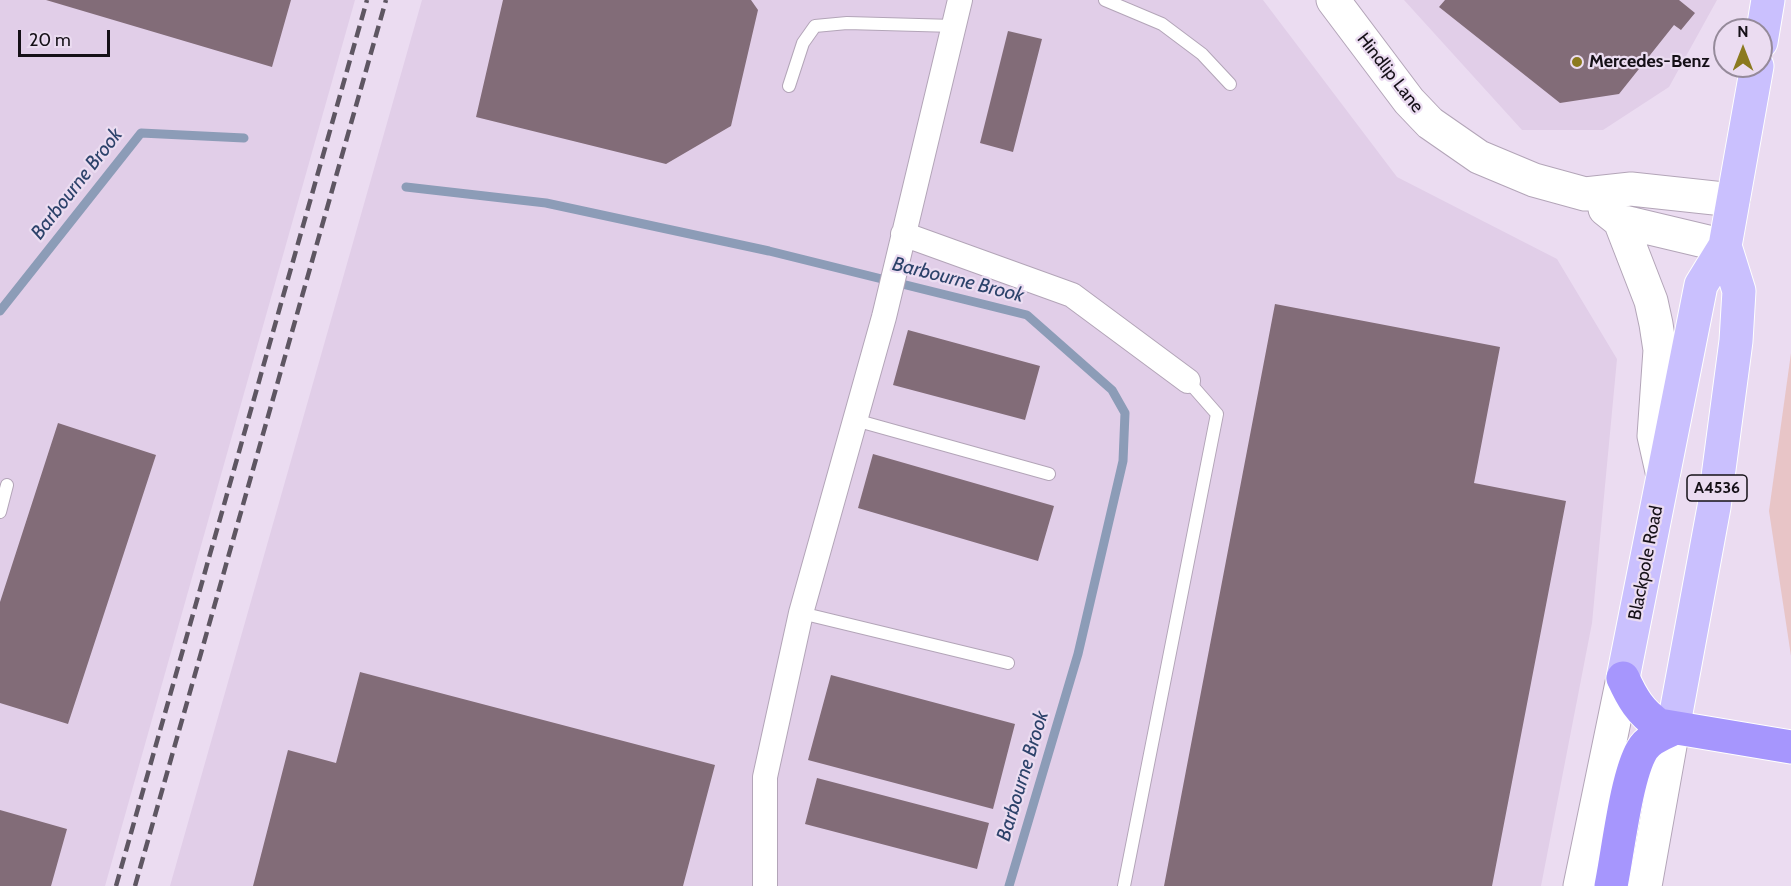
<!DOCTYPE html>
<style>
body{margin:0}
#map{position:relative;width:1791px;height:886px;overflow:hidden;background:#ebdcf1;font-family:Cabin,sans-serif}
canvas{display:block}
.north{position:absolute;left:1713px;top:18px;width:60px;height:60px;box-sizing:border-box;background:#ebdcf1;border:2px solid #958a9a;border-radius:50%;rotate:0deg;font-size:16px;font-weight:700;line-height:24px;text-align:center;color:#151017}
.north::after{content:'';display:block;margin:auto;width:21px;height:27px;background:#8b7a1f;clip-path:polygon(50% 0,100% 100%,50% 72%,0 100%)}
.scale{position:absolute;left:18px;top:30px;width:92px;height:27px;box-sizing:border-box;border:3px solid #151017;border-top:0;padding-left:8px;font-size:18px;line-height:21px;white-space:nowrap;color:#151017;-webkit-text-stroke:4px #ebdcf1;paint-order:stroke}
</style>
<div id="map">
<canvas width="1791" height="886"></canvas>
<div class="north">N</div>
<div class="scale">20 m</div>
</div>
<script>
const ctx = document.querySelector('canvas').getContext('2d');
ctx.lineJoin = 'round';
function paint(path, color) {
  ctx.fillStyle = color;
  ctx.fill(path, 'evenodd');
}
function stroke(path, color, width, dash) {
  ctx.strokeStyle = color;
  ctx.lineWidth = width;
  ctx.lineCap = dash ? 'butt' : 'round';
  ctx.setLineDash(dash || []);
  ctx.stroke(path);
}
function drawText(font, color, halo, rows, align = 'center') {
  ctx.font = font + ' Cabin,sans-serif';
  ctx.lineWidth = 4.5;
  ctx.setLineDash([]);
  ctx.textBaseline = 'middle';
  ctx.strokeStyle = halo;
  ctx.fillStyle = color;
  for (const [text, x, y, turn = 0] of rows) {
    ctx.save();
    ctx.translate(x, y);
    ctx.rotate((+turn || 0) * Math.PI / 180);
    ctx.textAlign = isNaN(turn) ? turn : align;
    if (halo) ctx.strokeText(text, 0, 0);
    ctx.fillText(text, 0, 0);
    ctx.restore();
  }
}
paint(new Path2D(`
 M0,0H355L105,886H0Z
 M422,0H1263L1397,177L1557,259L1617,359L1592,623L1541,886H170Z
 M1404,0H1717L1669,87L1603,130H1522Z`), '#e1cee8');
paint(new Path2D(`
 M1791,353V656L1769,511Z`), '#e8c5c7');
stroke(new Path2D(`
 M406,187L546,203L769,251L1027,315L1112,390L1125,413L1123,461L1078,654L1009,886
 M0,311L141,133L244,138`), '#8c9cb7', 9);
paint(new Path2D(`
 M46,0H291L272,67Z
 M503,0H751L758,10L731,126L666,164L476,117Z
 M1445,0H1679L1695,13L1681,30L1674,25L1619,94L1560,103L1439,7Z
 M1008,31L1042,39L1013,152L980,143Z
 M1275,304L1500,347L1474,483L1566,501L1492,886H1164Z
 M908,330L1040,366L1025,420L893,385Z
 M58,423L156,455L68,724L0,703V602Z
 M873,454L1054,506L1038,561L858,508Z
 M360,672L715,765L683,886H253L288,750L336,763Z
 M831,675L1015,724L993,809L808,760Z
 M817,778L989,823L977,869L805,824Z
 M0,810L67,829L51,886H0Z`), '#826c78');
const lane = new Path2D(`
 M1105,0L1162,24L1202,54L1230,84
 M789,86L803,43L815,26L847,23L954,26
 M855,420L1049,474
 M0,512L7,485
 M801,613L1008,663
 M1124,886L1217,414L1188,381`);
const street = new Path2D(`
 M903,234L1072,295L1188,381
 M765,886V777L801,613L884,317L960,0`);
const secondary = new Path2D(`
 M1333,0L1409,101L1430,123L1479,157L1534,180L1585,194L1631,189L1733,200
 M1605,209L1620,221L1725,246
 M1620,221L1651,301L1656,324L1660,350L1654,436L1663,476
 M1580,886L1623,678
 M1645,886L1673,729`);
const primary = new Path2D(`
 M1761,42L1768,0
 M1623,678L1701,285L1725,246L1757,66
 M1673,729L1714,507L1736,341L1739,291L1725,246`);
const highway = new Path2D(`
 M1623,678C1632,698 1640,712 1659,725L1791,747
 M1611,886C1618,852 1626,777 1642,750C1648,739 1662,734 1673,729`);
stroke(lane, '#b3a5b8', 14);
stroke(street, '#b3a5b8', 26);
stroke(secondary, '#b3a5b8', 35);
stroke(primary, '#fff', 35);
stroke(highway, '#fff', 35);
stroke(lane, '#fff', 12);
stroke(street, '#fff', 24);
stroke(secondary, '#fff', 33);
stroke(primary, '#cac0fe', 33);
stroke(highway, '#a696fd', 33);
stroke(new Path2D(`
 M116,886L367,0
 M135,886L386,0`), '#5e5662', 4.5, [12, 6]);
for (const [x, y, r, color] of [
 [1577,62,6,"#8b7a1f"]
]) {
  const dot = new Path2D();
  dot.arc(x, y, r, 0, 2 * Math.PI);
  ctx.fillStyle = color;
  ctx.fill(dot);
  stroke(dot, '#ebdcf1', 2);
}
for (const [x, y, w] of [
 [1717,488,60]
]) {
  const box = new Path2D();
  box.roundRect(x - w / 2, y - 13, w, 26, 4.5);
  ctx.fillStyle = '#ebdcf1';
  ctx.fill(box);
  stroke(box, '#151017', 1.5);
}
drawText('bold 16px', '#151017', null, [
 ["A4536",1717,488]
]);
drawText('bold 18px', '#151017', '#ebdcf1', [
 ["Mercedes-Benz",1589,62]
], 'left');
drawText('18px', '#151017', '#ebdcf1', [
 ["Hindlip Lane",1390,73,52],
 ["Blackpole Road",1646,563,-79]
]);
drawText('italic 20px', '#2c426a', '#ebdcf1', [
 ["Barbourne Brook",77,184,-52],
 ["Barbourne Brook",958,280,14],
 ["Barbourne Brook",1023,776,-73]
]);
</script>
